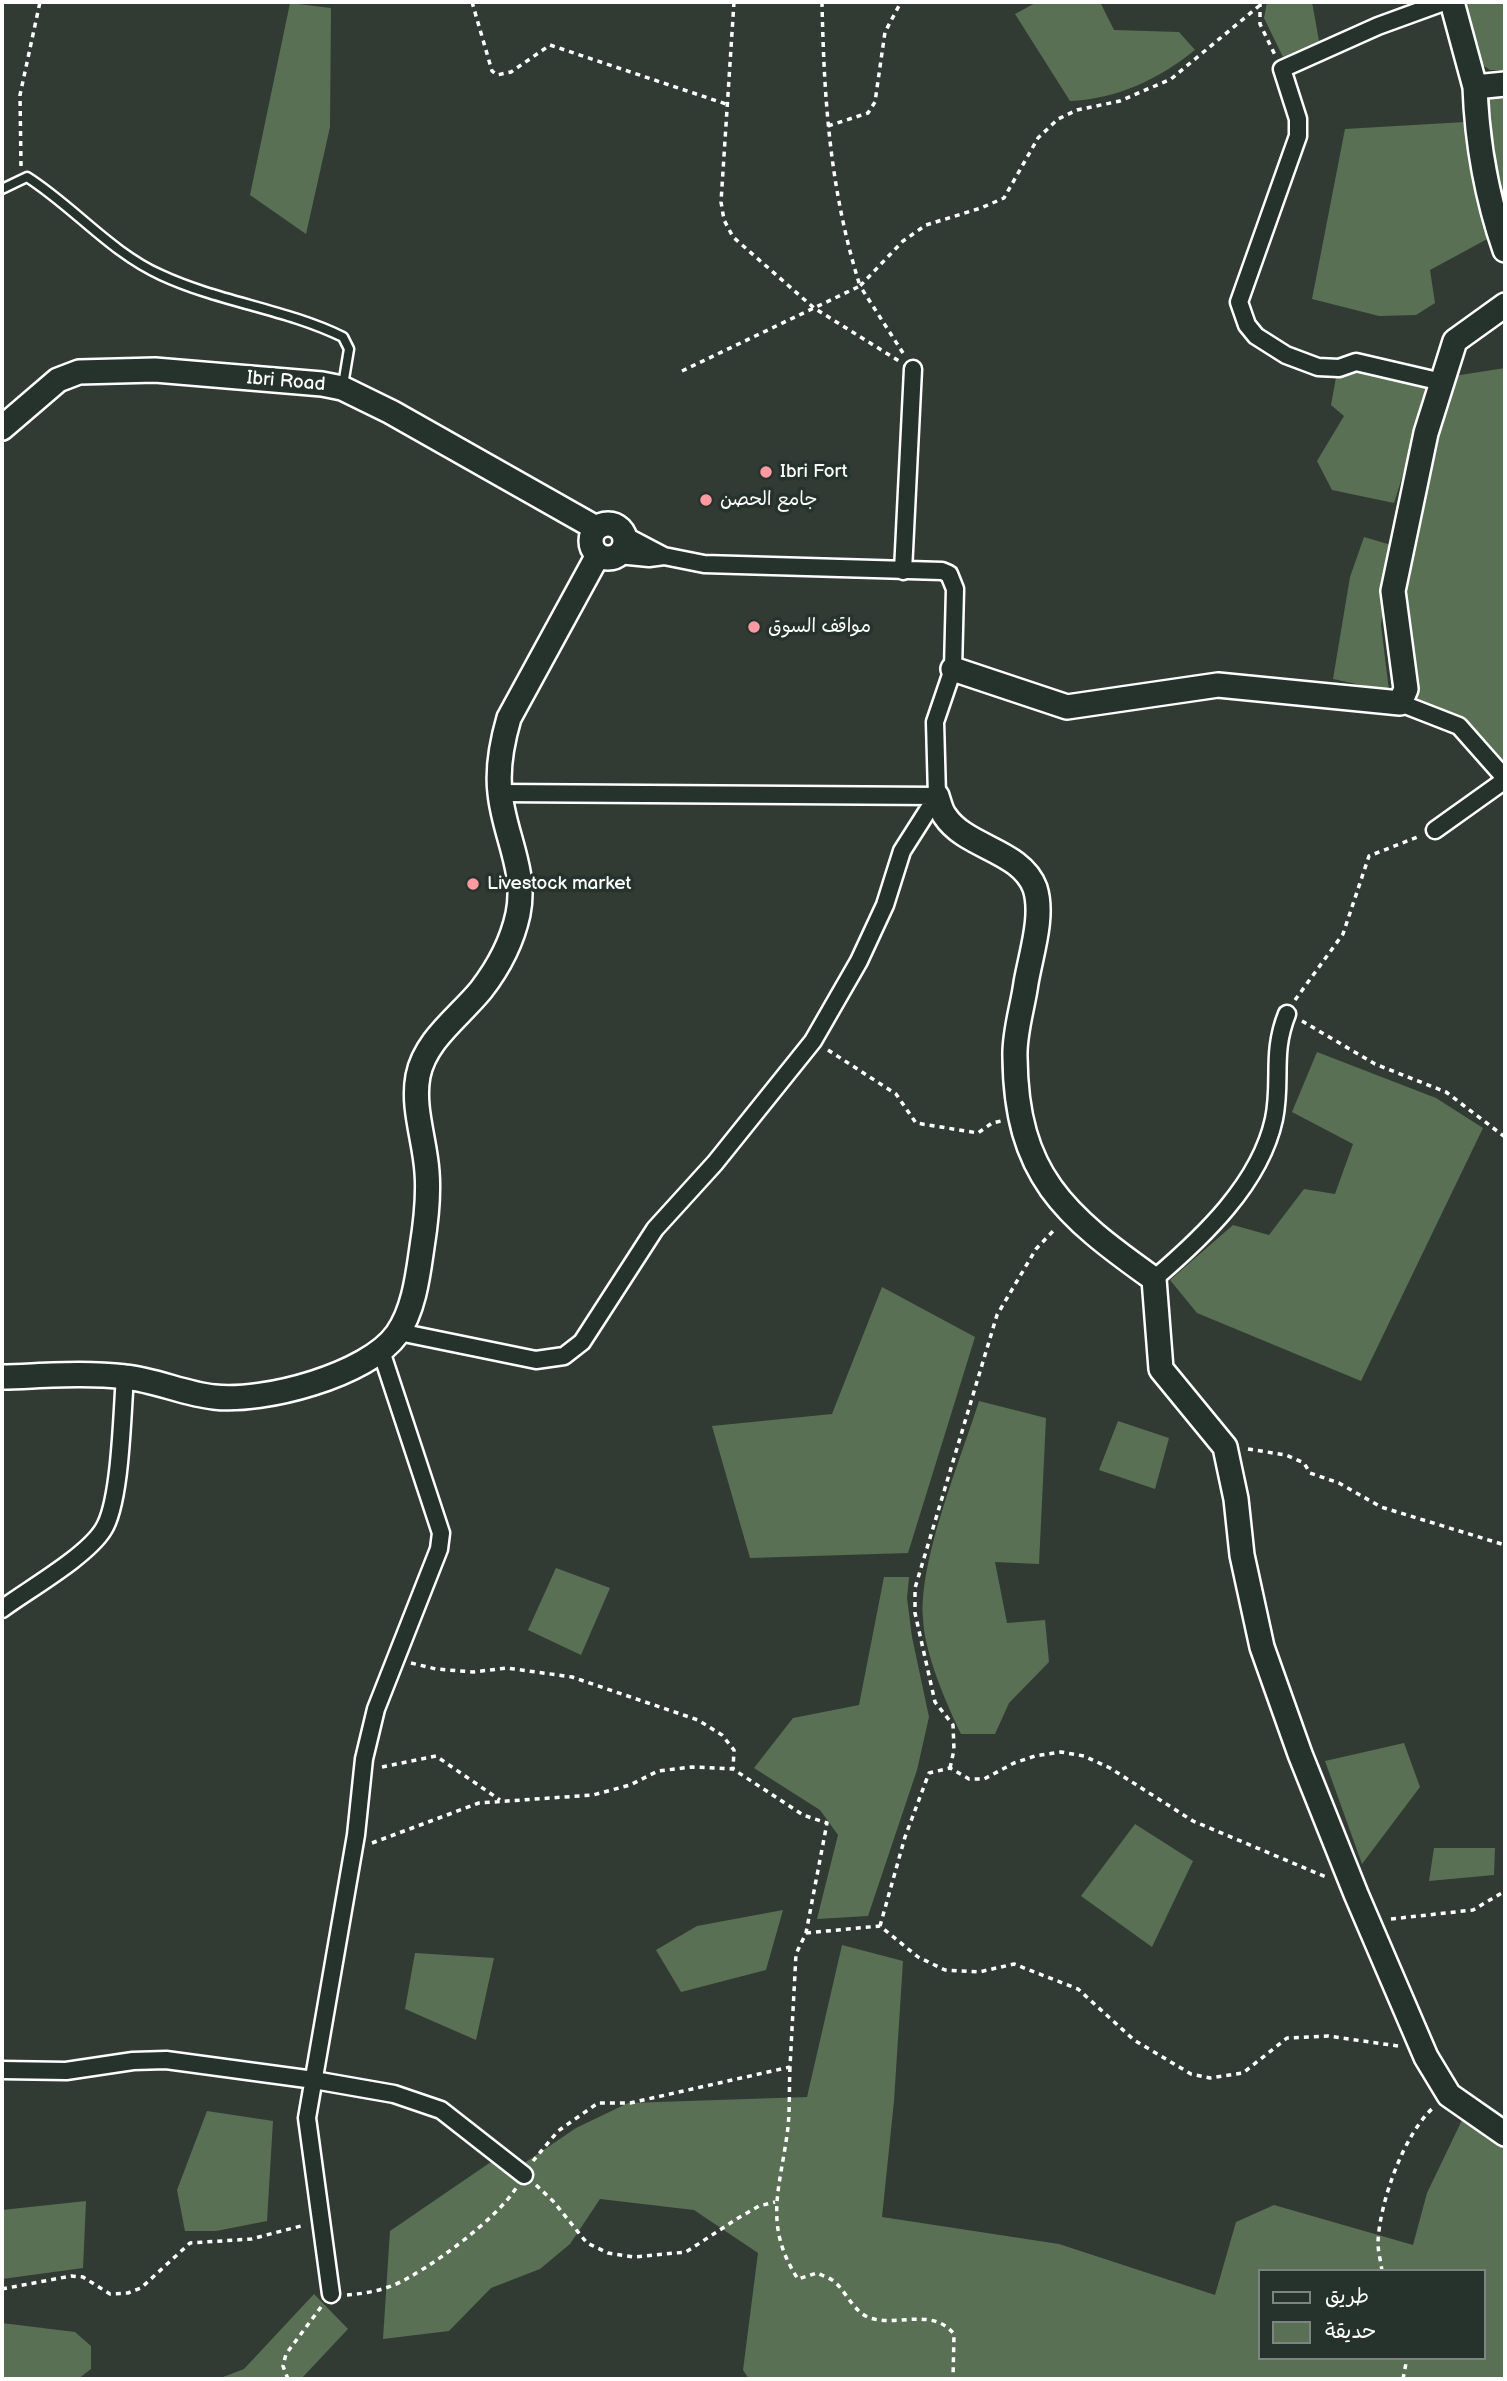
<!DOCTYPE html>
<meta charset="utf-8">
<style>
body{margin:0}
#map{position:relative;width:1507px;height:2381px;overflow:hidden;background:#323b33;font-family:"Balsamiq Sans","Playpen Sans Arabic",sans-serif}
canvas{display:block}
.frame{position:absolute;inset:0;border:4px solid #fff;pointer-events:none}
.legend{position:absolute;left:1258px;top:2269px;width:228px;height:91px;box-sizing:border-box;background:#26332d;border:2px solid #7d8581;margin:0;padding:9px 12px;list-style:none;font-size:21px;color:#fff}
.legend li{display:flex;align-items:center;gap:14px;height:35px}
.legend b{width:35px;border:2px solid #7d8581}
</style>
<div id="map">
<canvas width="1507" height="2381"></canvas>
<div class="frame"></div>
<ul class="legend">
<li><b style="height:9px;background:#26332d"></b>طريق</li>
<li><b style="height:19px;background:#597055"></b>حديقة</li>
</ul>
</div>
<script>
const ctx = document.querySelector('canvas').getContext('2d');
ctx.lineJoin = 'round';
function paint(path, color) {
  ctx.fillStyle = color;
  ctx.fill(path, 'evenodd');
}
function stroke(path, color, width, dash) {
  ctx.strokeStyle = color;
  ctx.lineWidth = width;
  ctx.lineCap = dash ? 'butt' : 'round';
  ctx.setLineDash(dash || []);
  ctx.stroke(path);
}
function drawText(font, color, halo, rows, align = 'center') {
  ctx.font = font + ' "Balsamiq Sans","Playpen Sans Arabic",sans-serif';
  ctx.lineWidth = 7;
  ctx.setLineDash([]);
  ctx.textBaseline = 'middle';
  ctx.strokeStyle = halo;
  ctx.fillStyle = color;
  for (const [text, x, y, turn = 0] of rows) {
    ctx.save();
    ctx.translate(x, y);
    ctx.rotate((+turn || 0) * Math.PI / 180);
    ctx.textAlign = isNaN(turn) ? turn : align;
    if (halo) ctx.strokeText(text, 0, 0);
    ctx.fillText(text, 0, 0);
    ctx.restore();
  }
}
paint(new Path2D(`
 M1037,2H1100L1114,30L1179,32L1195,50C1159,79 1117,99 1070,101L1015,14Z
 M1267,2H1312L1319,41L1283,57L1264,18Z
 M1455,2H1505V70H1490L1472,58Z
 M290,3L331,8L330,127L306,234L250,195Z
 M1505,93V223L1488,155L1484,95Z
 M1465,122L1491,237L1430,270L1435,303L1416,315L1379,316L1312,299L1345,129Z
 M1380,362L1431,386L1394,503L1332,490L1317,461L1344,416L1331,405L1337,372L1357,371Z
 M1505,368V762L1485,747L1471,727L1416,698L1402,596L1423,471L1454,376Z
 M1364,537L1391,545L1381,625L1389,691L1333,679L1350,577Z
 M1317,1052L1436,1098L1483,1128L1361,1381L1197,1313L1170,1280L1233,1225L1269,1235L1304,1189L1335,1194L1353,1144L1292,1112Z
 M882,1287L975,1337L908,1553L750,1558L712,1426L832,1414Z
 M979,1401L1046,1418L1039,1564L995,1562L1007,1623L1045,1620L1049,1662L1009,1703L995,1734H961C946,1703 924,1652 923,1618C919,1559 961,1459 979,1401Z
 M1118,1421L1169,1438L1155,1489L1099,1470Z
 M556,1568L610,1588L581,1655L528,1630Z
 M884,1577H909L907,1598L912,1637L929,1717L917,1770L868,1916L817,1919L838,1835L820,1810L754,1768L793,1718L859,1705Z
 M1404,1743L1420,1787L1362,1864L1325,1761Z
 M1135,1824L1193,1861L1152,1947L1081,1896Z
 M1434,1848H1495L1494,1875L1429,1881Z
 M783,1910L766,1970L681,1992L656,1950L697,1926Z
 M842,1945L903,1961L894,2101L882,2217L1059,2244L1215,2295L1236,2222L1274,2205L1413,2245L1427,2193L1463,2118L1505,2146V2379H749L743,2370L758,2253L694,2210L600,2199L570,2244L540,2269L491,2288L449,2331L383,2339L390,2231L507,2151L523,2164L576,2128L628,2103L807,2097ZM1260,2271H1484V2358H1260Z
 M415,1953L494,1958L476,2040L405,2009Z
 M207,2111L273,2121L267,2221L216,2231H185L177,2190Z
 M86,2201L83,2268L2,2279V2210Z
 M314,2294L348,2329L301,2379H218L244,2369Z
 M2,2323L75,2332L91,2346V2369L78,2379H2Z`), '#597055');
const lane = new Path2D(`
 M2,189L27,177C73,206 110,252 161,275C219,302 286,309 343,337L349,349L343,385`);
const street = new Path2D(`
 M1442,382L1356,362L1339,368L1318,367L1286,355L1256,336L1247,325L1239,302L1298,136V119L1282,69L1378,26L1444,2
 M618,555L649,558L664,556
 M903,571L913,369
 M1400,703L1459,726L1505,778
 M500,793L937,796L935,722L953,669L955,589L949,574L942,571L704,564L664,556L626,536
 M1435,830L1505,780
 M1154,1279C1202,1238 1260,1184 1274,1119C1282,1080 1271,1054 1287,1014
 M399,1332L536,1360L564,1356L582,1342L655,1229L715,1163L813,1041L859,961L885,905L902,851L937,796
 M2,1609C29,1589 86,1557 103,1530C121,1503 122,1412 125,1377
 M2,2070L66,2071L133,2061L166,2060L314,2080L394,2094L441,2110L524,2175
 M331,2294L307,2118L356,1835L364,1759L376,1709L439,1549L441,1533L381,1351`);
const secondary = new Path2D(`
 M1452,2L1475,87
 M1505,84L1475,87C1477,142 1487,198 1505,250
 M2,428L58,380L79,372L155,370L322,384L342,388L391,412L596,528
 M591 541a17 17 0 1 1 34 0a17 17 0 1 1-34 0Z
 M953,669L1067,707L1218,685L1400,703L1406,689L1393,591L1426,433L1455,341L1505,305
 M937,796C939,802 941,811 945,816C966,848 1021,850 1035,888C1044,916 1031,954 1026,983C1023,1006 1014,1033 1015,1057C1016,1175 1064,1215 1154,1279L1161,1369L1225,1447L1236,1499L1242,1555L1262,1647L1300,1754L1356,1894L1426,2057L1449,2095L1505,2134
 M2,1377C42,1376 85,1372 125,1377C156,1380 184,1394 214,1397C263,1403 368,1375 397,1334C414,1310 418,1275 422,1247C426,1222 429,1197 427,1172C425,1140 412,1108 418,1076C425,1040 459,1017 481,990C498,968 512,942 518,914C527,870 504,835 500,793C497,768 502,742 509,718L598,555`);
stroke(lane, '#fff', 13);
stroke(street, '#fff', 21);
stroke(secondary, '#fff', 28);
stroke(new Path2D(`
 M472,2L492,71L497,75L511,72L550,45L726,104
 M734,2L721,202L724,220L733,237L814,308L899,361
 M1260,2V24L1275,55
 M828,126L868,113L875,102L885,32L901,2
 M21,166L20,95L40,2
 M903,353L860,286L903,241L926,225L981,208L1004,198L1038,138L1058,119L1077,110L1120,101L1171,79L1259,6
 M682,371L860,286C830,191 824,100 822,2
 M1295,1000L1343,934L1369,856L1420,836
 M1302,1021L1375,1064L1446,1092L1505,1137
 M828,1050L896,1094L916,1123L978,1133L992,1123L1001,1121
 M1248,1449L1286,1455L1304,1463L1310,1473L1339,1483L1381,1507L1505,1545
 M411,1663L436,1669L473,1672L507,1668L572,1677L698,1720L722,1735L734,1750L733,1769
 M382,1767L436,1756L500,1800
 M950,1768L954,1750L953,1725L935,1702L915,1613V1588L997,1315L1036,1249L1056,1228
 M372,1843L479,1803L593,1795L630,1785L658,1771L692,1767L733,1769L803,1815L827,1823L806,1933L796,1954L790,2067L630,2103H598L558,2131L533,2161
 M1391,1919L1473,1910L1505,1891
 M880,1926L905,1837L929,1773L950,1768L969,1779H984L1014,1763L1035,1756L1061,1752L1084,1756L1110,1768L1193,1821L1326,1877
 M806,1933L880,1926L918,1957L945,1970L979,1972L1014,1964L1078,1989L1134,2040L1191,2074L1210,2078L1243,2073L1287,2038L1328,2036L1398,2046
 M790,2067C789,2087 790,2107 788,2127C781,2187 762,2224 798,2279L817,2273C823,2276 831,2278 836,2283C848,2295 854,2312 870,2318C898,2327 932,2307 954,2334L953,2379
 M536,2185L553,2201L587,2243L608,2253L634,2257L686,2252L735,2220L759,2206L775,2202
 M1382,2271C1381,2262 1378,2252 1378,2243C1379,2204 1404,2133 1434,2107
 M2,2289L71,2276L83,2277L110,2294L128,2293L141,2288L190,2243L251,2239L305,2225
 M347,2295C362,2294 379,2291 394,2285C427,2271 498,2218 516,2188
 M288,2379L283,2366L286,2354L321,2307
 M1403,2379L1407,2358`), '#fff', 3.5, [5, 5]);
stroke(lane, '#26332d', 8);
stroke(street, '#26332d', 16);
stroke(secondary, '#26332d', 23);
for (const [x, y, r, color] of [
 [766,472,7,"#ff9aa2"],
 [706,500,7,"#ff9aa2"],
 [754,627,7,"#ff9aa2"],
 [473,884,7,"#ff9aa2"]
]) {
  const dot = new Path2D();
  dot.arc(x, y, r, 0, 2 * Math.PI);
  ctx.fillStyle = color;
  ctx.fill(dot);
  stroke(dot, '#26332d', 2.5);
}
drawText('19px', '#fff', '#26332d', [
 ["Ibri Road",286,382,5]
]);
drawText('19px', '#fff', '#26332d', [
 ["Ibri Fort",780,472],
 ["جامع الحصن",720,500],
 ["مواقف السوق",768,627],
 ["Livestock market",487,884]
], 'left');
</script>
